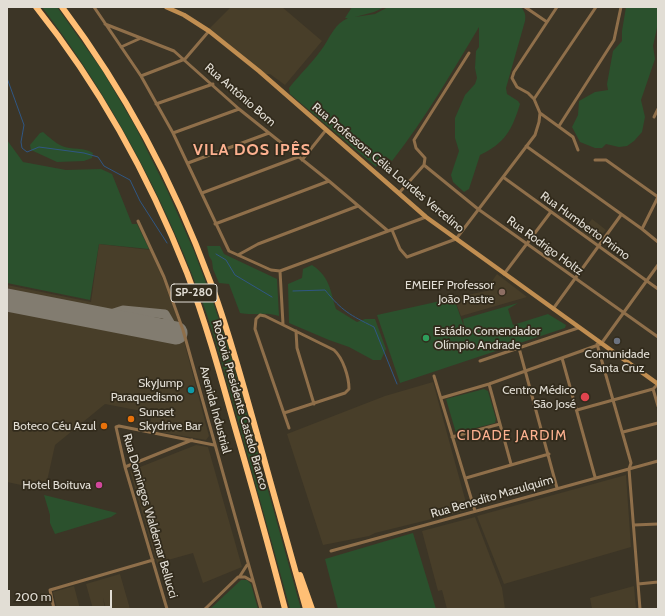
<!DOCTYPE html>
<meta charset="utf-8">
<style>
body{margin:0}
#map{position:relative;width:665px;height:616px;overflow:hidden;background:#3c3526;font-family:Cabin,sans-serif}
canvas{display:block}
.frame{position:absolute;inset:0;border:8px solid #e2ded5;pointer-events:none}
.scale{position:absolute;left:8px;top:590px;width:104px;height:18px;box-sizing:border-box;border:2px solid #e2ded5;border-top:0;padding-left:5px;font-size:12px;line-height:14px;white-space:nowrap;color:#e2ded5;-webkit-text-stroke:3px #322b1c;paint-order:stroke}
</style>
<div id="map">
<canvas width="665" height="616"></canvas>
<div class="frame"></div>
<div class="scale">200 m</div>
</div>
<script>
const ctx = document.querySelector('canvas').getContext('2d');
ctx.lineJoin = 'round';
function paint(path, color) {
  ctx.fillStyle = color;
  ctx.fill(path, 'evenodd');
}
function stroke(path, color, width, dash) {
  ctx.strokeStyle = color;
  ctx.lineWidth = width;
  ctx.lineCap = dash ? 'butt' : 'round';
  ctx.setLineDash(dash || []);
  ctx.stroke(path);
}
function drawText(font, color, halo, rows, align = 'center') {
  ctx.font = font + ' Cabin,sans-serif';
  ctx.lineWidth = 3.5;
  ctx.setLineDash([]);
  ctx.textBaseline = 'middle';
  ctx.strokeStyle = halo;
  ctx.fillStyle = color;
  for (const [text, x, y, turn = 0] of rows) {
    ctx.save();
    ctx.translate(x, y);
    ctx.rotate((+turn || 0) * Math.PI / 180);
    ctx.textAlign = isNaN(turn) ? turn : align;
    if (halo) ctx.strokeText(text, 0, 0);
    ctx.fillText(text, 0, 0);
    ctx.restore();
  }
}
paint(new Path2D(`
 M231,7H282L322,41L285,85L270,74H265L209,29Z
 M592,219L606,230L598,239H591L582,232Z
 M99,244L150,250L164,282L180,326L209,436L206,440L149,430L152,413L105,404L55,445L45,490L7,482V285L91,302Z
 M497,274L527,297L461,316L454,298L495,289L490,284Z
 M433,382L468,510L375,533L369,536L323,545L287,434L385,396Z
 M196,445L208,447L242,567L203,583L193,553L157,563L130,471Z
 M626,475L631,547L504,584L477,516Z
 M475,517L502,588L505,609H447L442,590L438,591L422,531Z
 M120,574L130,609H106L103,598L105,609H93L86,584Z
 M74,586L80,609H57L53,592Z
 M634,586L636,609H592L590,598Z`), '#483e29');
paint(new Path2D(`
 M42,7H57L102,70L135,126L168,192L194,251L211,296L228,346L301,609H290C274,550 257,490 241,431C228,386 217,342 201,298C163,195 109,95 42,7Z
 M352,7H385L374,12L355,17L375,14L388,7H521C525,12 526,15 525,21L506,88L507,94L518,101L520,104C512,130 505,143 480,155L469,189L464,192L453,182L451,175L459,151L455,138V118L465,95L475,84L477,78L475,68L476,51L479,47V27C452,72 425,119 392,161L385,156L376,167L290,94L289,88C300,74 314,61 324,46C331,35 335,24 348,18H345Z
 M626,7H658V23L653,46L655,59L641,100L645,117L642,132L634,141L627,146L619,147L606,144L602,148H595L580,142L572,127L578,115L579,101L595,92L608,90L607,84L613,51L622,41V31Z
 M43,132C49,137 55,143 62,146C71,150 85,147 93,153L92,158L84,161L57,162L31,150L30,145L40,133Z
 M7,140L23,162L66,170L101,169L112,174L132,224H137L149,249L99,244L90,300L7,283Z
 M207,246H220L224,254L277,279L279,316C264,311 255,316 240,313L229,284L219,283L213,269L212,261L209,256Z
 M312,265C330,277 330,290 336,309L357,322L365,319H375L386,349L381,360H373L349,347L329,340L289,323L288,284L302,278L303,269Z
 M454,298L464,327L463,319L518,303L508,309L513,325L548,314L566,325L565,328L400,383L377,315Z
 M484,389L488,391L496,419L495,423L456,433L446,399Z
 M44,495L117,513L111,517L55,534L50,523V515Z
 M413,533L436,609H338L325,559Z
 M241,580H247L251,584L258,609H210Z`), '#2b512d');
stroke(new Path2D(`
 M7,78L24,125L21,142L22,148L27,152L39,147L84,153L98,157L104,166L130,180L140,201L167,243
 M216,254L226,260L235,275L272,297
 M293,291L325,290C342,311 350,315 374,327L397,384`), '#305784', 1);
stroke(new Path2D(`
 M130,311L143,327
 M98,318L123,310L165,314L176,333`), '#827c70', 9);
stroke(new Path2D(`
 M7,300L176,333`), '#827c70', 23);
stroke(new Path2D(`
 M94,7L141,76L173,133L229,251L271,270L280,271L426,217
 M525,7L547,22
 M557,7L514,72L512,78L517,87L528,93L534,99L540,113L573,137L578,150
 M105,24L174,51L239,109L329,181L388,231
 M121,47L141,38
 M141,76L185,59L209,31
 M534,99L596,7
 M156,104L213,84
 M654,117L658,109
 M559,126L614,40L621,7
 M173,133L239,109
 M526,146L642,229L658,242
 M302,160L326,130
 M595,160H606L658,197
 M188,163L269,133
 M424,165L478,209L658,337
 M424,165L425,158L416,148L414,140L469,53
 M503,177L658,289
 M202,193L298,157
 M399,193L424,165
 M138,221L164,277L183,330L261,609
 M215,224L329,181
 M642,229L658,197
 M392,230L400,249L407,257L456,239L535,135L539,122L540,113
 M238,255L258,244L358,206
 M280,271L283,324
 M504,274L550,213
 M553,309L621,215
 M296,331L297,348L314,404
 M597,344L631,463L629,469L640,609
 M519,348L557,488
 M562,358L595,477
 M480,361L578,328
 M434,376L475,511
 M489,384L511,464
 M658,384L653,389L658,406
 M441,398L489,384L601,344L658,265
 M577,410L653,389
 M284,413L345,393L349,389C349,377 343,358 334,350L265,316L260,315L256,319L255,329L289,428
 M623,432L658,423
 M452,437L500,424
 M125,467L192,440
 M466,478L549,454
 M634,525L658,524
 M331,551L658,461
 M240,576L247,565
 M638,584L658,582
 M54,609L50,590L153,560
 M167,609L125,467L116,427L119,426L214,445
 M205,609L238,577H245L252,581`), '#8f6f4a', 3);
stroke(new Path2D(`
 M166,7L184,15L209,31L259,71L426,217L658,384`), '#c18e51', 4.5);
stroke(new Path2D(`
 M36,7C100,87 150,179 187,273C206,323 220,374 234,424C252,486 269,547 285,609
 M62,7C125,91 174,183 210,281C227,325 239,371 252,416C270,480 288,545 306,609
 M300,575L312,609`), '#ffbf75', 6);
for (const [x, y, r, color] of [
 [502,292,4,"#8d6e63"],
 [426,338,4,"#2e9e5b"],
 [617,341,4,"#6b7280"],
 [191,390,4,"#0f9aa8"],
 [585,397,5,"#e0444e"],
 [131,419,4,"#e8710a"],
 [104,426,4,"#e8710a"],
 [99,485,4,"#d1479c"]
]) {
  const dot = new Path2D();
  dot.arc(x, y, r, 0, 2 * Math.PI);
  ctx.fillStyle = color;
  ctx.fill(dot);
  stroke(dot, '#322b1c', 1.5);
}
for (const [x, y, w] of [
 [194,293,46]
]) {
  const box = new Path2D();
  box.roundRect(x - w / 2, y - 9, w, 18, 3);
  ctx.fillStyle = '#322b1c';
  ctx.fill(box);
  stroke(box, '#e2ded5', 1);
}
drawText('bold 11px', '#e2ded5', null, [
 ["SP-280",194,293]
]);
drawText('12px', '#e2ded5', '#322b1c', [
 ["Rua Antônio Bom",240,95,41],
 ["Rua Professora Célia Lourdes Vercelino",388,168,40],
 ["Rua Humberto Primo",585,226,36],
 ["Rua Rodrigo Holtz",545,246,36],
 ["Rodovia Presidente Castelo Branco",240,405,74],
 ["Avenida Industrial",215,410,75],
 ["Rua Benedito Mazulquim",492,497,-16],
 ["Rua Domingos Waldemar Bellucci",150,516,74]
]);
drawText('12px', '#e2ded5', '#322b1c', [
 ["EMEIEF Professor",494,285],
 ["João Pastre",494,299],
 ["Estádio Comendador",434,331,"left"],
 ["Olímpio Andrade",434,345,"left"],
 ["Comunidade",617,354,"center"],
 ["Santa Cruz",617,368,"center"],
 ["SkyJump",183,383],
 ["Paraquedismo",183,397],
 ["Centro Médico",576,390],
 ["São José",576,404],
 ["Sunset",139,412,"left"],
 ["Skydrive Bar",139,426,"left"],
 ["Boteco Céu Azul",96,426],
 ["Hotel Boituva",91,485]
], 'right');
ctx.letterSpacing = '1px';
drawText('14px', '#fdb190', '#322b1c', [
 ["CIDADE JARDIM",512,436]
]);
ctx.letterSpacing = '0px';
ctx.letterSpacing = '1px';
drawText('bold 16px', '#fdb190', '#322b1c', [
 ["VILA DOS IPÊS",252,150]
]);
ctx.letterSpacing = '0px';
</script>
